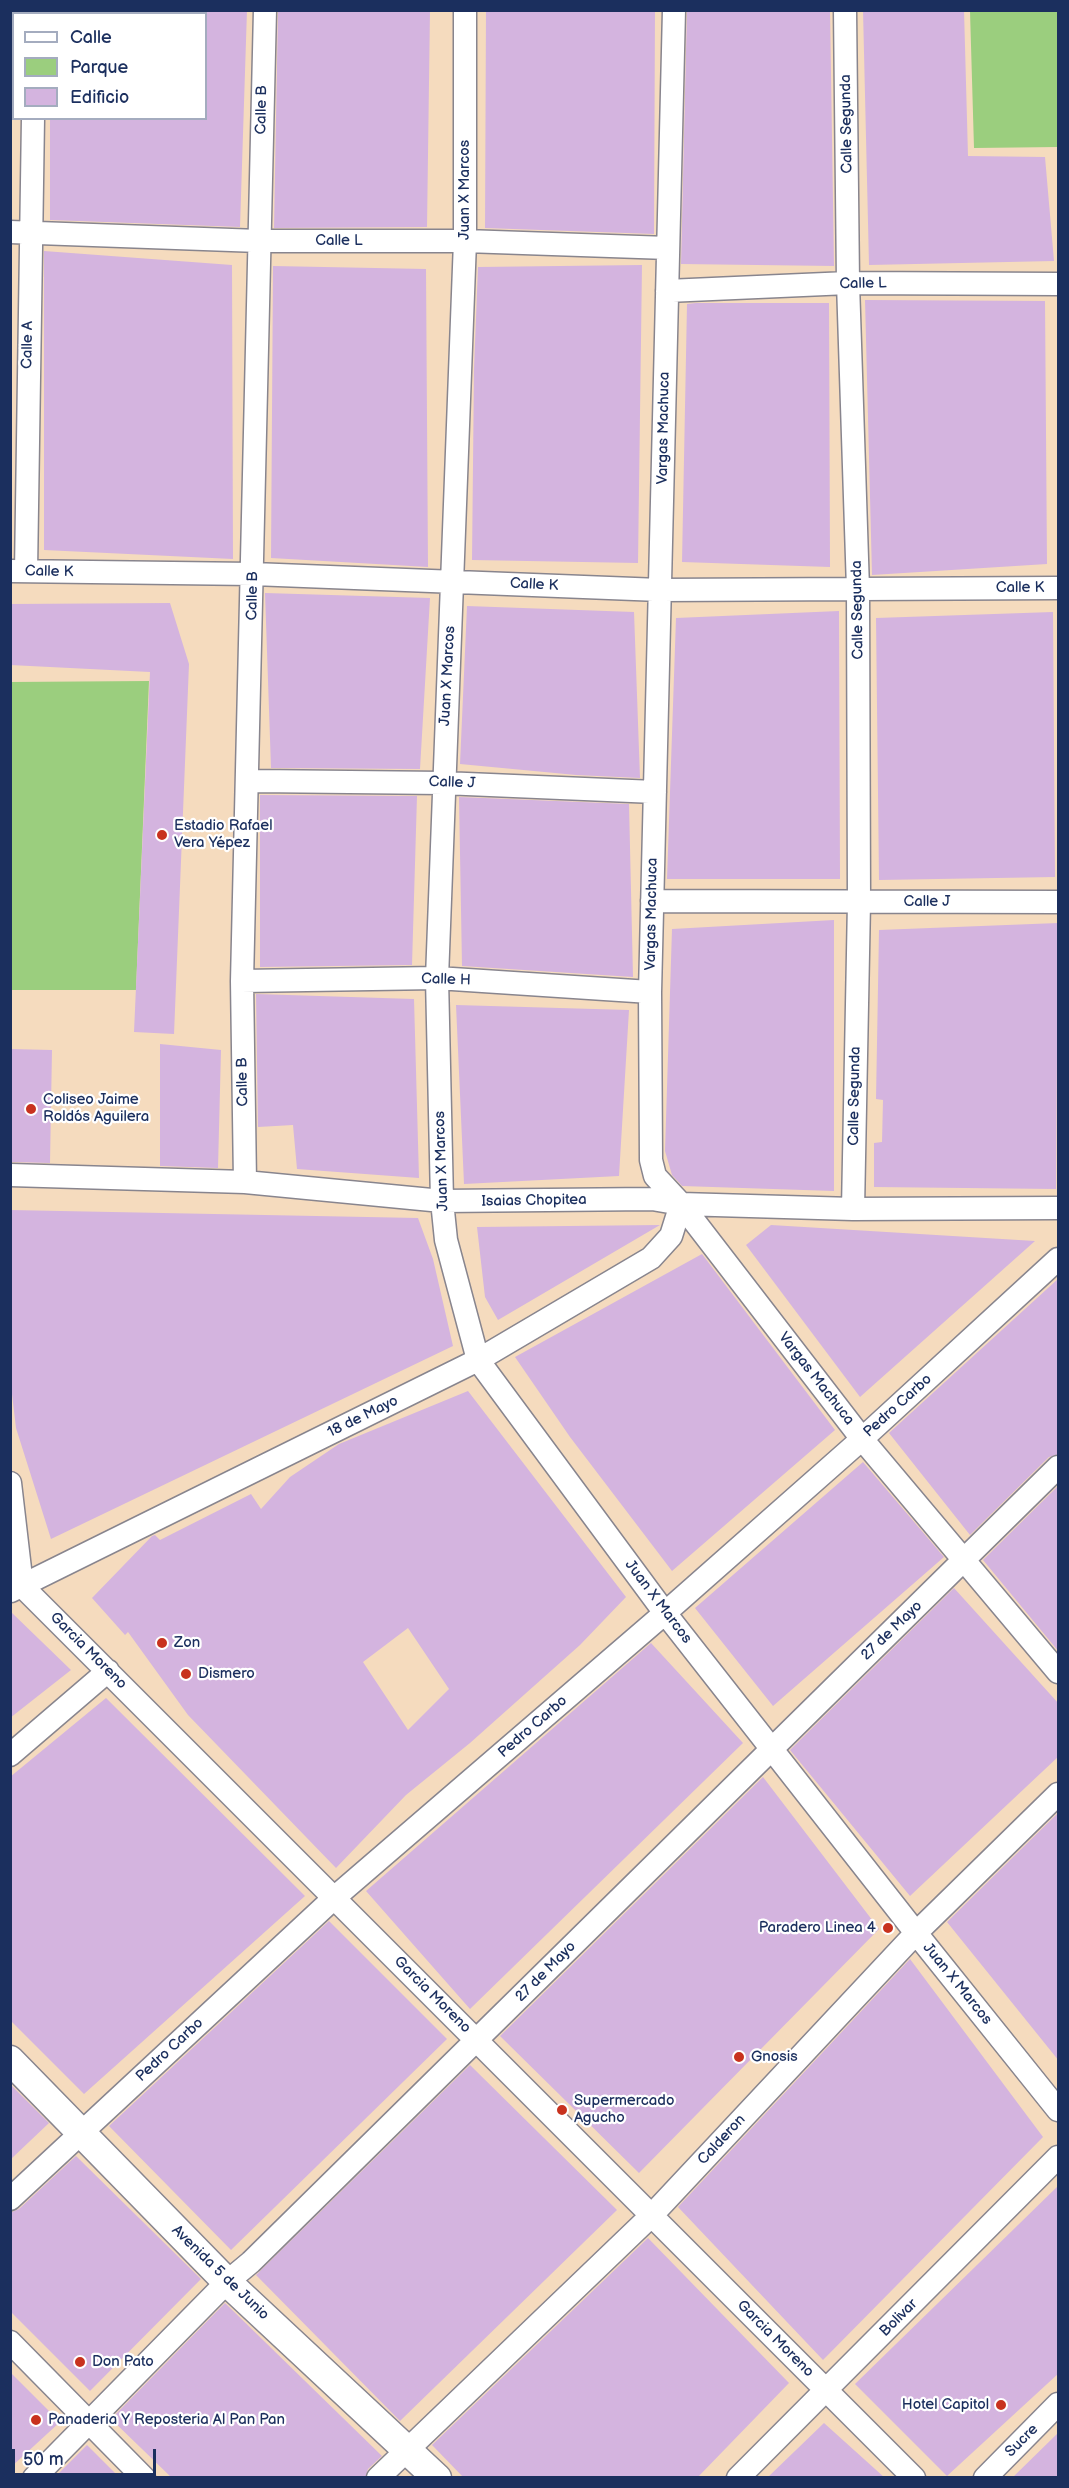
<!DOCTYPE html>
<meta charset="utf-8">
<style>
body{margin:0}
#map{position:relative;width:1069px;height:2488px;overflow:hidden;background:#f5dbbe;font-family:"Balsamiq Sans",sans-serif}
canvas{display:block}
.frame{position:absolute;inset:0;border:12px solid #1b2f5e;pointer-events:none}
.legend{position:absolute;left:12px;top:12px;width:195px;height:108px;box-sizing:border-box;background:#fff;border:2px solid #a4acbf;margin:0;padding:8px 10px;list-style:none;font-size:18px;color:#1b2f5e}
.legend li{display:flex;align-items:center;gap:12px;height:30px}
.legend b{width:30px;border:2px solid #a4acbf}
.scale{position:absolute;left:12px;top:2449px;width:144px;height:27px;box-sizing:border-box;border:3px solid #1b2f5e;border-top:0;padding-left:8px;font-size:18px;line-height:21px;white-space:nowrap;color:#1b2f5e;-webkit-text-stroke:4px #fff;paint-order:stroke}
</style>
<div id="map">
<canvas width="1069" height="2488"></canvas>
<div class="frame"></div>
<ul class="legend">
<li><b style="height:8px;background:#fff"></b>Calle</li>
<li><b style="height:16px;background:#9bce7e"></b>Parque</li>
<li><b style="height:16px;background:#d4b4df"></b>Edificio</li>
</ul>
<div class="scale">50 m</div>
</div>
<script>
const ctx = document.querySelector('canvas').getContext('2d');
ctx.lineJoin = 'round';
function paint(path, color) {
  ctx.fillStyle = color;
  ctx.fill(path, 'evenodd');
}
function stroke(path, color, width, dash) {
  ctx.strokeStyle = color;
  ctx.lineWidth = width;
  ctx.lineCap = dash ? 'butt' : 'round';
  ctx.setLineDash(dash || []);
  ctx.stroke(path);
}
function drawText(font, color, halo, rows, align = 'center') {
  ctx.font = font + ' "Balsamiq Sans",sans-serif';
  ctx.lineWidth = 4.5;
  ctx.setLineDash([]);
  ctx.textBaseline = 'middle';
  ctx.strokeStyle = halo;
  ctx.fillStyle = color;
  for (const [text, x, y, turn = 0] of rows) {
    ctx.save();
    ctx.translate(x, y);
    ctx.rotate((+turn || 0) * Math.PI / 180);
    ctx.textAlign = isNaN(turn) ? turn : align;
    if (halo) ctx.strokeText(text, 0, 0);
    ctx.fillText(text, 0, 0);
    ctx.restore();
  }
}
paint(new Path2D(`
 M970,11H1058V147L974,148Z
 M149,681L136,990H11L10,682Z`), '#9bce7e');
paint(new Path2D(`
 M206,10H247L240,227L50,220V118H206Z
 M278,10H430L427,227L274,228Z
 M486,10H655L654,234L485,228Z
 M687,10H830L834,266L681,264Z
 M863,10H964L968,156L1045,157L1054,261L869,265Z
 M44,251L232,265L233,559L44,550Z
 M642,265L638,563L472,560L474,369L478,267Z
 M273,266L426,269L428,567L271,558Z
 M865,300L1045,301L1047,564L872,575Z
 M696,303H829L830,567L682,562L687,304Z
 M265,593L430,598L420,769L271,768Z
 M170,603L189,664L174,1034L134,1032L150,672L10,665V604Z
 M467,606L634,612L640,778L576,775L460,764Z
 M839,611L840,879H667L676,618Z
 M1053,612L1055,877L879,880L876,618Z
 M260,795L417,796L412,965L260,967Z
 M459,797L629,804L633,977L462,966Z
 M834,920V1191L682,1186L672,1175L665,1151L672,929Z
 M1058,923L1056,1189L874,1187V1143L882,1142L883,1100L876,1099L879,930Z
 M256,994L414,999L419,1178L297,1169L293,1125L258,1127Z
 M456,1005L629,1010L619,1176L464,1184Z
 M160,1044L221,1050L218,1168L160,1166Z
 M10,1049L52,1050L50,1163L10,1162Z
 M10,1210L418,1218L433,1259L453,1346L51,1539L16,1428L10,1377Z
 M660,1225L498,1320L485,1297L477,1227Z
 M771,1225L1035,1241L860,1397L746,1245Z
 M702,1254L835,1430L672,1571L570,1437L515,1357Z
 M1059,1278V1454L1049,1457L970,1535L889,1433Z
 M468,1391L626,1597L580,1645L470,1743L406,1795L336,1868L188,1715L128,1632L125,1635L92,1598L152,1536L155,1535L160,1540L251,1494L261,1509L290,1477L339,1444ZM408,1628L449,1689L408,1730L363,1662Z
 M863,1462L944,1557L773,1706L695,1608Z
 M1059,1485V1652L983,1560Z
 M954,1588L1059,1704V1756L910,1896L790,1750Z
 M10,1611L71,1670L10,1718Z
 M651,1643L743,1743L470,2009L366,1891Z
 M106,1698L305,1896L84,2094L10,2020V1777Z
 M763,1777L879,1929L639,2173L500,2036Z
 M1059,1812V2061L947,1922Z
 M329,1921L447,2039L231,2250L109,2126Z
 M910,1959L1043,2137L823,2360L678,2207Z
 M470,2065L617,2210L400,2421L256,2275Z
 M10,2084L49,2123L10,2160Z
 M76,2156L201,2279L90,2391L10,2311V2213L19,2209Z
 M1059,2185V2373L947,2476L855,2384Z
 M648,2238L789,2383L697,2478H464L432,2445Z
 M225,2303L382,2456L368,2469L365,2478H172L111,2419Z
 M10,2372L60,2422L10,2468Z
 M824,2423L885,2478H767Z
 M1059,2432V2478H1012Z
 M87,2445L120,2478H54Z`), '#d4b4df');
const minor = new Path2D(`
 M465,10V241L437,978L442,1201L446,1240L478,1360L665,1613L916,1933L1058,2110
 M674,10L650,992L651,1160L655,1176L681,1204L862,1439L1058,1672
 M845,10L848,283L858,589L859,902L853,1209
 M35,14L36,10
 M10,232L259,241H465L668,248
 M667,291L848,283L1058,284
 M10,571L253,574L660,590L1058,588
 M26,571L33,118
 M248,783L256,781L443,783L655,792
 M652,901L1058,902
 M242,981L437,978L650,992
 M10,1175L245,1182L442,1201L652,1199L681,1204L853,1209L1058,1208
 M245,1182L242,981L265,10
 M10,1483L22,1586L914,2478
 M11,1591L478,1360L651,1258L671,1236L681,1204
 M10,1755L108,1671
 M10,2199L334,1898L665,1613L862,1439L1058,1259
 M10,2342L144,2478
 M34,2478L227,2282L251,2262L1058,1467
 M378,2478L652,2215L916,1933L1058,1794
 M738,2478L1058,2157
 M985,2478L1058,2404`);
const major = new Path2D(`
 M10,2060L227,2282L437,2478`);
stroke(minor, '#88858e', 25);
stroke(major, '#88858e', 31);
stroke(minor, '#fff', 22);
stroke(major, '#fff', 28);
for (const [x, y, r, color] of [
 [162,835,6,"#c8321e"],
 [31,1109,6,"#c8321e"],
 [162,1643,6,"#c8321e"],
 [186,1674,6,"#c8321e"],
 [888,1928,6,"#c8321e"],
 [739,2057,6,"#c8321e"],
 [562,2110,6,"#c8321e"],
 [80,2362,6,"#c8321e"],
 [1001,2405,6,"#c8321e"],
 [36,2420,6,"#c8321e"]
]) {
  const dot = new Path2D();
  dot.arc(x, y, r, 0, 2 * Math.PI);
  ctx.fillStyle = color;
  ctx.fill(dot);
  stroke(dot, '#fff', 2);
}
drawText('15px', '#1b2f5e', '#fff', [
 ["Calle B",262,110,-89],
 ["Calle Segunda",847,124,-91],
 ["Juan X Marcos",465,190,-90],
 ["Calle L",339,241],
 ["Calle L",863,284,-1],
 ["Calle A",28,345,-89],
 ["Vargas Machuca",664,428,-89],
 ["Calle K",49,572,1],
 ["Calle K",534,585,3],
 ["Calle K",1020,588],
 ["Calle B",253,596,-89],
 ["Calle Segunda",858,610,-91],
 ["Juan X Marcos",448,676,-87],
 ["Calle J",452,783,2],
 ["Calle J",927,902],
 ["Vargas Machuca",652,914,-89],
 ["Calle H",446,980,2],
 ["Calle B",243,1082,-91],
 ["Calle Segunda",855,1096,-89],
 ["Juan X Marcos",442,1161,-92],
 ["Isaias Chopitea",534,1201,-1],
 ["Vargas Machuca",816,1379,52],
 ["Pedro Carbo",898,1406,-42],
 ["18 de Mayo",363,1417,-26],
 ["Juan X Marcos",658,1602,53],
 ["27 de Mayo",892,1631,-44],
 ["Garcia Moreno",88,1651,45],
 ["Pedro Carbo",533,1727,-41],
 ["27 de Mayo",546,1972,-45],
 ["Juan X Marcos",957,1984,51],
 ["Garcia Moreno",432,1995,45],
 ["Pedro Carbo",170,2050,-43],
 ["Calderon",722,2140,-47],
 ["Avenida 5 de Junio",220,2273,44],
 ["Bolivar",899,2318,-45],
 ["Garcia Moreno",775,2339,45],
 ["Sucre",1022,2441,-45]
]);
drawText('15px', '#1b2f5e', '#fff', [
 ["Estadio Rafael",174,826],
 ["Vera Yépez",174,843],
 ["Coliseo Jaime",43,1100],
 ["Roldós Aguilera",43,1117],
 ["Zon",174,1643],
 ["Dismero",198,1674],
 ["Paradero Linea 4",876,1928,"right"],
 ["Gnosis",751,2057],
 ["Supermercado",574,2101],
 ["Agucho",574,2118],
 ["Don Pato",92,2362],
 ["Hotel Capitol",989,2405,"right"],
 ["Panaderia Y Reposteria Al Pan Pan",48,2420]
], 'left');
</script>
